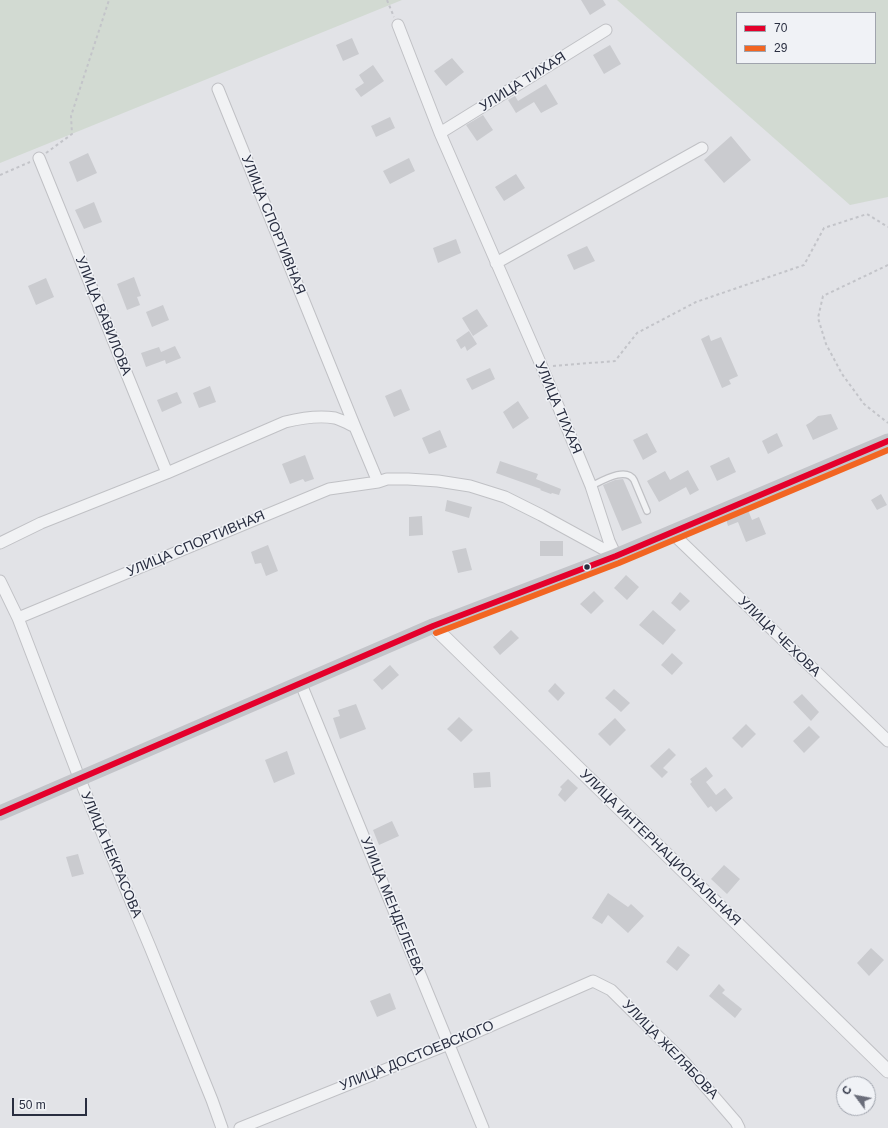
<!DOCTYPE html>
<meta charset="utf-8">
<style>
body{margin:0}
#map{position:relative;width:888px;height:1128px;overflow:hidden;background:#e2e3e7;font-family:Helvetica,sans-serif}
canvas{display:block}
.legend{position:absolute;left:736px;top:12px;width:140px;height:52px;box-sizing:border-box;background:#f0f2f6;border:1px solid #a0a4ad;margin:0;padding:5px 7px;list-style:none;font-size:12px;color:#292e40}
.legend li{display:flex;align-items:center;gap:8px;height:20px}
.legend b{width:20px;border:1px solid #a0a4ad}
.north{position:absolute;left:836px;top:1076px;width:40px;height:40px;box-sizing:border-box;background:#f0f2f6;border:1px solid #a0a4ad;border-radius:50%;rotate:302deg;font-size:11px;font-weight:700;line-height:16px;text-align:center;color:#292e40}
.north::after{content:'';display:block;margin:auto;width:14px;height:18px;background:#6a6d7a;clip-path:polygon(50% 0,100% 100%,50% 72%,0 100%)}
.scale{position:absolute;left:12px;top:1098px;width:75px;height:18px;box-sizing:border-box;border:2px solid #292e40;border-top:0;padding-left:5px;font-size:12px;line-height:14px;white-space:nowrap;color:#292e40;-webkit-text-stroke:3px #f0f2f6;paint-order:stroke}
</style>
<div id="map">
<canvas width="888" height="1128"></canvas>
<ul class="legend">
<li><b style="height:5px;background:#e4002b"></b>70</li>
<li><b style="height:5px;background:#f26522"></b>29</li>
</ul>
<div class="north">С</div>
<div class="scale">50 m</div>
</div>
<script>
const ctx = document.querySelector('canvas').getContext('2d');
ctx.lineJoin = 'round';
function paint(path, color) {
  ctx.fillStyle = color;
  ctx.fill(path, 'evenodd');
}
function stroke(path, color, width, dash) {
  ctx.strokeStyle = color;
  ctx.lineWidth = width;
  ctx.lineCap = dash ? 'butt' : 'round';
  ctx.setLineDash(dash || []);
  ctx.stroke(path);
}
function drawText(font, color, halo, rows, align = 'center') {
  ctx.font = font + ' Helvetica,sans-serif';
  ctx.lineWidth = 3;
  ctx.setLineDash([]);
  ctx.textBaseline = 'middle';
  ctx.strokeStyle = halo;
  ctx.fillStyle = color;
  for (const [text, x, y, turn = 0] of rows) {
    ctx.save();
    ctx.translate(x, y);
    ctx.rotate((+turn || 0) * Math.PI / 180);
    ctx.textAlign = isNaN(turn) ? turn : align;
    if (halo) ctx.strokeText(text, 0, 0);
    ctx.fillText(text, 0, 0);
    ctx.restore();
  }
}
paint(new Path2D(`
 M0,0H402L0,163Z
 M617,0H888V197L850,205ZM737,13H875V63H737Z`), '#d2dad2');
paint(new Path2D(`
 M581,0H603L606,5L590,15Z
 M352,38L359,54L343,61L336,45Z
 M610,45L621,64L604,74L593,55Z
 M452,58L464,72L446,86L434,71Z
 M373,65L384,81L361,97L355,89L364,83L359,75Z
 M546,84L558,104L541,113L534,102L516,113L508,100L515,96L518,101Z
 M483,115L493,130L477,141L466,125Z
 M390,117L395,128L376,137L371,126Z
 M731,136L751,160L724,183L704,160Z
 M88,153L97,173L77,182L69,162Z
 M409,158L415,171L390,184L383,171Z
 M516,174L525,188L504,201L495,187Z
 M94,202L102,222L84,229L75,210Z
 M456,239L461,253L438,263L433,248Z
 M587,246L595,261L574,270L567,255Z
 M134,277L141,296L137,297L140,305L127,310L117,284Z
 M46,278L54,297L36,305L28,286Z
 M163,305L169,320L152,327L146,312Z
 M477,309L488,326L473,336L462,318Z
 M469,331L477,344L467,351L465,346L461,349L456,340Z
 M709,335L711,341L721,337L738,376L729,380L731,384L722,388L701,339Z
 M175,346L181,358L166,364L165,360L146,367L141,353L159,347L161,352Z
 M490,368L495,379L472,390L466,379Z
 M210,386L216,402L199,408L193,393Z
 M401,389L410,410L394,417L385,396Z
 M177,392L182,403L162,412L157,400Z
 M518,401L529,418L513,429L503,412Z
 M831,414L838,429L813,440L806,425L811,422L818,416Z
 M440,430L447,447L429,454L422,438Z
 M647,433L657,452L643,460L633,440Z
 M777,433L783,446L768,454L762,441Z
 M305,455L314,479L305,482L303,479L290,484L282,464Z
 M729,457L736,472L717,481L710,466Z
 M500,461L538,474L536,479L561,489L559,495L552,493L551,494L540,490L541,489L496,473Z
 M688,470L699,490L690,495L686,487L659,502L647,481L665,471L670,480Z
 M623,479L642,523L622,531L603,485L615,480Z
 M881,494L887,505L877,510L871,500Z
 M447,500L472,507L469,518L445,511Z
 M748,510L752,520L759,517L766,534L746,542L738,522L728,526L726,519Z
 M422,516L423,535L409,536V517Z
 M540,541H563V556H540Z
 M268,545L278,571L266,576L261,563L255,564L251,552Z
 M466,548L472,570L458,573L452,551Z
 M626,575L639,587L627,600L614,588Z
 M594,591L604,601L591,614L580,604Z
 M680,592L690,601L680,611L671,603Z
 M653,610L676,630L663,645L639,625Z
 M511,630L519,638L500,655L493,647Z
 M672,653L683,663L672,675L661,665Z
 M390,665L399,675L382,690L373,680Z
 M555,683L565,693L558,701L548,691Z
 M614,689L630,703L621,712L605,698Z
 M802,694L819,712L811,721L793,702Z
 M356,704L366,729L340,739L333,718L340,716L338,710Z
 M459,717L473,730L461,742L447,729Z
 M615,718L626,730L610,746L598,734Z
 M746,724L756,734L742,748L732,738Z
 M809,726L820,737L804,753L793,741Z
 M669,748L676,755L663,768L668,772L662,778L650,766Z
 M287,751L295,774L274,783L265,760Z
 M706,767L713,776L706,782L716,795L725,788L733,798L716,812L711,806L708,808L690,784L692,782L690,779Z
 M490,772L491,787L474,788L473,773Z
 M568,779L578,788L565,802L558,795L562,789L560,787Z
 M392,821L399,836L379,845L373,830Z
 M78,854L84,874L72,877L66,857Z
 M724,865L740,879L727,894L711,879Z
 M608,893L628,907L631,904L644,916L628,933L608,915L602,924L592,918Z
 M678,946L690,955L677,971L666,962Z
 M871,948L884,960L869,976L857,963Z
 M719,984L725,990L722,993L742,1009L735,1018L709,996Z
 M390,993L396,1009L377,1017L370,1001Z`), '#cacbcf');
const service = new Path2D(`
 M591,486C602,481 626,466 634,480L647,511`);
const minor = new Path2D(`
 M398,25L440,133L542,367L591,486L609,541L616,556
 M218,89L355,427L378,482L387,479H408L438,481L470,486L505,497L541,515L616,556
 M440,133L606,30
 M39,158L167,473
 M496,263L702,148
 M671,532L888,741
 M0,543L41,523L167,473L285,422C301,418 318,415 335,418C342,420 349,424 355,427
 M0,581L18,618L80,780L150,947L212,1100L222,1128
 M18,618L329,489L378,482
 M301,684L483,1128
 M240,1128L449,1044L593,981L611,990L685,1063L736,1122L739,1128`);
const tertiary = new Path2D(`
 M433,626L888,1071`);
stroke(service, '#c0c1c5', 8);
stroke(minor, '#c0c1c5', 13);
stroke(tertiary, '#c0c1c5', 15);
stroke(new Path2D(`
 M387,0L394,17
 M46,153L72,134L71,116L109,0
 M0,175L30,162
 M888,265L823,296L818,318L826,344L842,374L864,404L888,423
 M553,366L615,361L637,333L696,302L804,265L824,228L867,214L888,227`), '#c3c4c9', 2, [3, 3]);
stroke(service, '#f1f2f4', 5.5);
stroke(minor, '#f1f2f4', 11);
stroke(tertiary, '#f1f2f4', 13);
stroke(new Path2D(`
 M0,813L433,626L616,556L888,441`), '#c3c4c9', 15);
stroke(new Path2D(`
 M0,813L433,626L616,556L888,441`), '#e4002b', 6);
stroke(new Path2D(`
 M436,633L619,563L888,450`), '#f26522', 6);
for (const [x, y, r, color] of [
 [587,567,3.5,"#292e40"]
]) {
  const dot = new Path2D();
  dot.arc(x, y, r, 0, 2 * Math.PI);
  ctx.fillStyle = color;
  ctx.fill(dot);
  stroke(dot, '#f0f2f6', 1.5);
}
drawText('14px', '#292e40', '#f0f2f6', [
 ["УЛИЦА ТИХАЯ",523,82,-32],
 ["УЛИЦА СПОРТИВНАЯ",273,225,68],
 ["УЛИЦА ВАВИЛОВА",103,316,68],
 ["УЛИЦА ТИХАЯ",558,408,67],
 ["УЛИЦА СПОРТИВНАЯ",196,544,-23],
 ["УЛИЦА ЧЕХОВА",779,637,44],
 ["УЛИЦА ИНТЕРНАЦИОНАЛЬНАЯ",660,848,44],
 ["УЛИЦА НЕКРАСОВА",111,855,67],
 ["УЛИЦА МЕНДЕЛЕЕВА",392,906,68],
 ["УЛИЦА ЖЕЛЯБОВА",670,1050,46],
 ["УЛИЦА ДОСТОЕВСКОГО",417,1056,-22]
]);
</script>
